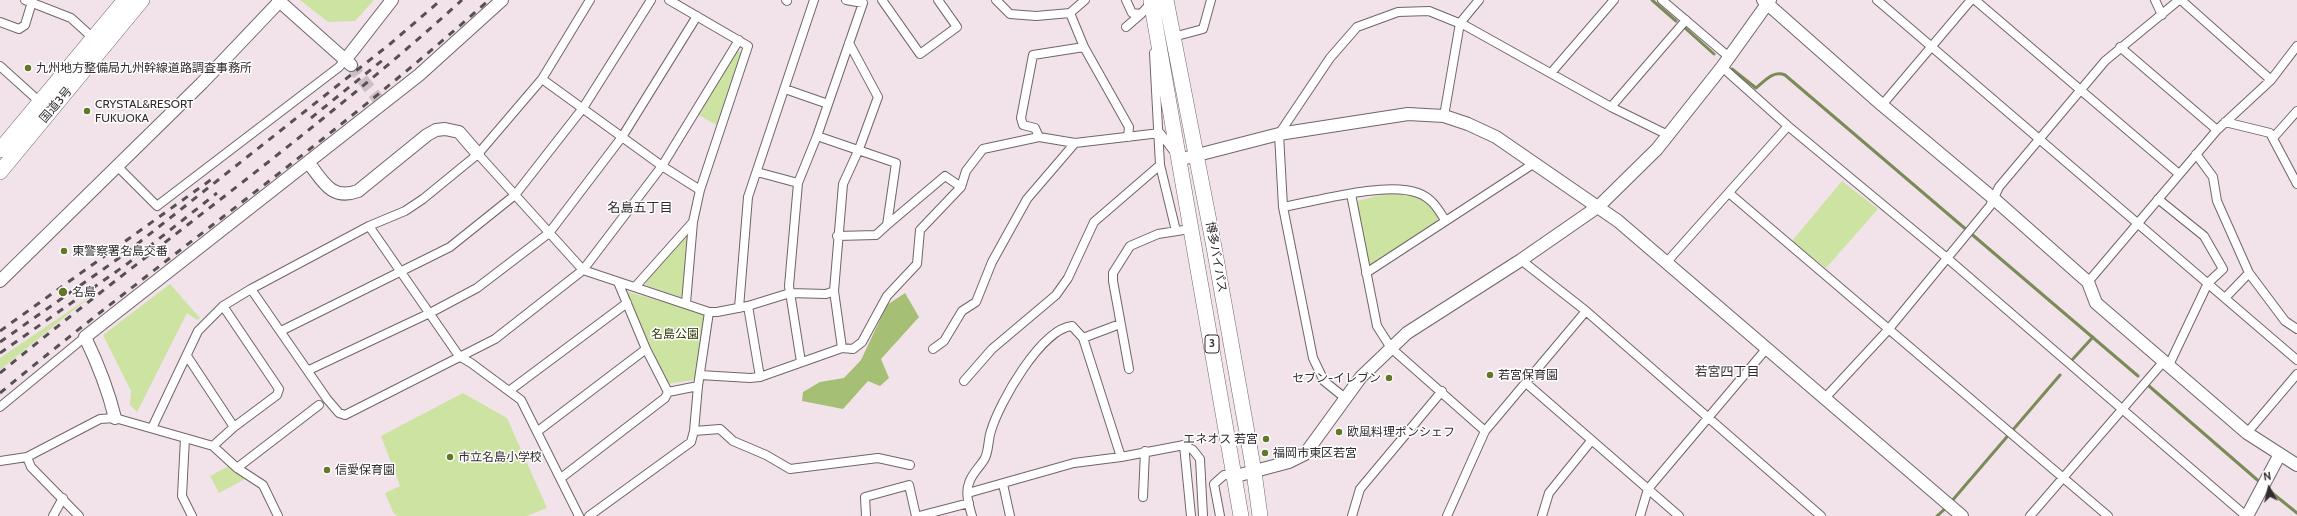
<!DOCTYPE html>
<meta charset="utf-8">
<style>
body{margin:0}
#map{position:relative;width:2297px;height:516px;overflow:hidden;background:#f2e3eb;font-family:Cabin,sans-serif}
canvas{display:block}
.north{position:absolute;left:2249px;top:468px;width:40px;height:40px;-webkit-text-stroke:3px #fff;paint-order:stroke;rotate:352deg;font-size:11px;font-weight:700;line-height:16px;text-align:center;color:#322c2f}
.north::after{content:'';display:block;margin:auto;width:14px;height:18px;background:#322c2f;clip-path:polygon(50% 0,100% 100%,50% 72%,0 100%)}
</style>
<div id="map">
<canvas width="2297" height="516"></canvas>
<div class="north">N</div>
</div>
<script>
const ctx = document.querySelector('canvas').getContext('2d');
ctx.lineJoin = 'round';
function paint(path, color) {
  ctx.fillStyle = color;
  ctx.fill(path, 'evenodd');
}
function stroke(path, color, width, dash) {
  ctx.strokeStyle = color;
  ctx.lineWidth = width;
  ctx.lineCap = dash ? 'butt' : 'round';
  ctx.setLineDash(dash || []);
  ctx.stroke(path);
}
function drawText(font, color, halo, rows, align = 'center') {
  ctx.font = font + ' Cabin,"Noto Sans JP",sans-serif';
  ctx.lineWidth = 3;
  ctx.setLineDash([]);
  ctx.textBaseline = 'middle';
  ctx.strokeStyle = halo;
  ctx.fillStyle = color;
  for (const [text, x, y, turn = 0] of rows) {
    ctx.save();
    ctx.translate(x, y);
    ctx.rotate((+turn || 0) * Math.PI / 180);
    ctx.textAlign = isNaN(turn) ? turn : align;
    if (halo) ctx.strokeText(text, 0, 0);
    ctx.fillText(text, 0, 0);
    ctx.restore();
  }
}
paint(new Path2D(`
 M300,0H374L355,21L328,22Z
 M737,51L742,52L718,126L699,115Z
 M1842,181L1878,209L1826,268L1792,241Z
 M1392,192C1408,194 1438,200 1439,221L1372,265L1368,264L1357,201Z
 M689,231L685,293L680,297L645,285L646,282Z
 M170,284L200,318L197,320L187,313L137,412L130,405L131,391L103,335Z
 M628,292L700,312L704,316L705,323L697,376L693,380L667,384L630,302Z
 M91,296L0,370V358Z
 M463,393L507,418L547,508L527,516H397L393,512L385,493L400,486L381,436Z
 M229,466L245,479L219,493L210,476Z`), '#cce3a2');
paint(new Path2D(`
 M905,293L919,317L881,359L889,378L880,386L868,381L843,409L802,401L803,392L820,382L844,378L861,360L887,305Z`), '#a5bf74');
stroke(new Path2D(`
 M1652,0L1676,21
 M1685,28L1714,54
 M1732,69L1756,88C1765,81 1773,70 1785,75L2138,376
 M2072,360L2093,337
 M2149,386L2262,484
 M2266,488L2297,513
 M1951,502L2060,375
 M1937,516L1948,506`), '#7b8b58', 3);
stroke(new Path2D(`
 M351,65L378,99`), '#ccbec5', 12, [12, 6]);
const street = new Path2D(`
 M25,0L71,18L93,38
 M669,0L748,46L700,190L693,222L686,303
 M786,0L787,1
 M882,0L920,54L957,27L938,0
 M996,0L1010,14L1036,16L1070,13L1085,0
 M1126,0L1132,13L1141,14L1152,2
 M1662,0L1729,57
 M1877,0L2297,360
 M1975,0L2179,174
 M2155,0L2162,15
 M2181,0L2271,80
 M1070,13L1084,47L1129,127L1128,137
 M0,22L19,29L25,25L32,2
 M1126,27L1141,14
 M1173,37L1203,29L1211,0
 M2120,47L2217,130
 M1154,53L1160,165L1176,231
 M0,66L41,103
 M1722,67L1788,126L1947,258L2246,516
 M1551,73L1614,0
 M542,79L662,166L700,190
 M785,89L828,104
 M1882,105L1971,0
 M1611,107L1686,20
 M1444,116L1460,23L1479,0
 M2225,122L2270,133L2297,184
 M817,136L896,163L887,225L876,235L837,236
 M1039,137L1035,128L1023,125L1021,118L1033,55L1084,47
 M2273,138L2297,111
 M478,154L583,270L709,312H717L748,306L790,293L826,294L834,291
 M2196,154L2213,177L2217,201L2249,273L2285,321L2297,329
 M116,165L157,206L339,67L346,59
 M757,172L798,183
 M1729,193L2108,516
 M1351,194L1377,326L1391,348L1485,431
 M2158,199L2204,236L2223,269L2208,283L2169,365
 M1283,207C1317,201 1386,181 1418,193C1432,198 1438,209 1445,220
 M887,225L945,176L961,187
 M369,226L459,356L471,363L521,400L579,516
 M1521,260L1586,311L1821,516
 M1666,263L1788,126
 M1366,273L1533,164
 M618,282L646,349L668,392L698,386
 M2088,282L2217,130L2271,80L2297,46
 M635,287L693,222
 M251,289L327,399L339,413L345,415L495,339L583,270L662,166L739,40
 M2225,298L2249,273
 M748,306L760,377
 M739,308L748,197L814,0
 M1120,324L1083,338L1121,457
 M281,331L450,247L515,195L583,108L651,0
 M842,348L834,291L843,184L859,149L878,97L849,43
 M933,349L944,341L962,311L976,302L992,262L1027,199L1075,143
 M187,356L234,427
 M801,362L789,286L798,183L817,136L863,3L846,0
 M1129,369L1113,281V273L1130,246L1158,234L1190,229
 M309,370L430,313L477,288L549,233L622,137L697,16
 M700,375L750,378L760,377L842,348L853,349L862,342L887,296L917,264L920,230L961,187L966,171L983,149L1039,137L1075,143L1160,133L1173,150
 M964,381L992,349L1056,295L1068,278L1094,222L1160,165
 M1526,383L1679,516
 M509,391L627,303
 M1345,398L1324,381L1313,358L1283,207L1279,134L1330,58L1357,27L1398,12L1429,11L1466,26L1611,107L1668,135
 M1825,398L1888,330L1990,206L1999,187L2105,61L2179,0
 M0,407L85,337
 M152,428L198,331L223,306L251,289L369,226L405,211L423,199L478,154L542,79L590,0
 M538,431L646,349
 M694,431L720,429L733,441L766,455L790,469L878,458L910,465
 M2247,433L2297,374
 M185,438L182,496L192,516
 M1184,445L1191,516
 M213,446L234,427L277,395L279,389L223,306
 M27,457L31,467L79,516
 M0,461L27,457L100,419L115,418L213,446L237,468L263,485L278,516
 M237,468L319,405
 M561,478L665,398L668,392
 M1003,484L1010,516
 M968,493L1074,463L1121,457L1184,445L1193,450L1200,459L1203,516
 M1143,497L1145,451
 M53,516L63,498
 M589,516L691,442L694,431L698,386L709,312
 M866,516L865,497L909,485L916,516
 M919,516L969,503
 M972,516C969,506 965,493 969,483C972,473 981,466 985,458C989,450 988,439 991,431C999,403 1041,329 1072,326L1083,338
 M1220,516L1214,484L1224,475L1236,476
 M1352,516L1360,489L1442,391
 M1447,516L1485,431L1586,311
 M1542,516L1549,493L1591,441
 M1640,516L1648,489L1767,348
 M2030,516L2164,361`);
const secondary = new Path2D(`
 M278,0L351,65
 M1763,0L1882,105L1993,198L2088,282L2096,303L2247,433L2297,465
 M346,59L392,0
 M1178,160L1279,134L1408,114L1444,116L1468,124L1496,137L1618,221L1962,516
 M308,162C323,181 331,201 358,191L427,135L436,130L445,129L459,132L478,154
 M0,281L202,83L279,2
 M115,418C108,389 98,364 85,337L419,75L502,0
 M1236,476L1289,462L1305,454L1361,377L1407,333L1521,260L1599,206L1657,149L1722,67L1770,0
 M2247,516L2280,454`);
const highway = new Path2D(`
 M1151,0L1241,516
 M1166,0L1214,247L1254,472L1260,516
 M0,150L125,0
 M0,172L142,0`);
stroke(street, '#71646a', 10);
stroke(secondary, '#71646a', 14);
stroke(highway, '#71646a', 16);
stroke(street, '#fff', 8);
stroke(secondary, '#fff', 12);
stroke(highway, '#fff', 15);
stroke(new Path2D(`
 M311,118L384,59
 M0,331L212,179
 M0,342L122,256L390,44L441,0
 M0,353L127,264L217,193
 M0,373C153,247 316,133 462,0
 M0,393C161,260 333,139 489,0`), '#574f53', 3, [7, 7]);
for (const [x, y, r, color] of [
 [28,68,4,"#61782a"],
 [87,111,4,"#61782a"],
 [64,251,4,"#61782a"],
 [63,292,5,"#61782a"],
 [1490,375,4,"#61782a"],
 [1389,378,4,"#61782a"],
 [1339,432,4,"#61782a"],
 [1266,439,4,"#61782a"],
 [1265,453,4,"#61782a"],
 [450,457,4,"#61782a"],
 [327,470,4,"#61782a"]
]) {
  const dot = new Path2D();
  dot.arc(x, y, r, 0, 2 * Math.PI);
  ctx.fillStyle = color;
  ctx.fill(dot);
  stroke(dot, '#fff', 1.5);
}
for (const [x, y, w] of [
 [1212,344,14]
]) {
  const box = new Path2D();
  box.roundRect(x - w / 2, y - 9, w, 18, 3);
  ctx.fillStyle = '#fff';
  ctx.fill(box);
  stroke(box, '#322c2f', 1);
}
drawText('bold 11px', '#322c2f', null, [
 ["3",1212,344]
]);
drawText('12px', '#322c2f', '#fff', [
 ["九州地方整備局九州幹線道路調査事務所",36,68],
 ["CRYSTAL&RESORT",95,104],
 ["FUKUOKA",95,118],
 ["東警察署名島交番",72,251],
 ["名島",72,292],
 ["若宮保育園",1498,375],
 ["セブン-イレブン",1381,378,"right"],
 ["欧風料理ポンシェフ",1347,432],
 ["エネオス 若宮",1258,439,"right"],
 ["福岡市東区若宮",1273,453],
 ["市立名島小学校",458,457],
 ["信愛保育園",335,470]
], 'left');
drawText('12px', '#322c2f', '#fff', [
 ["国道3号",56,105,-50],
 ["博多バイパス",1216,257,80]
]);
drawText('12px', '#283700', '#fff', [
 ["名島公園",675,334]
]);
drawText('13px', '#322c2f', '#fff', [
 ["名島五丁目",640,208],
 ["若宮四丁目",1727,372]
]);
</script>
